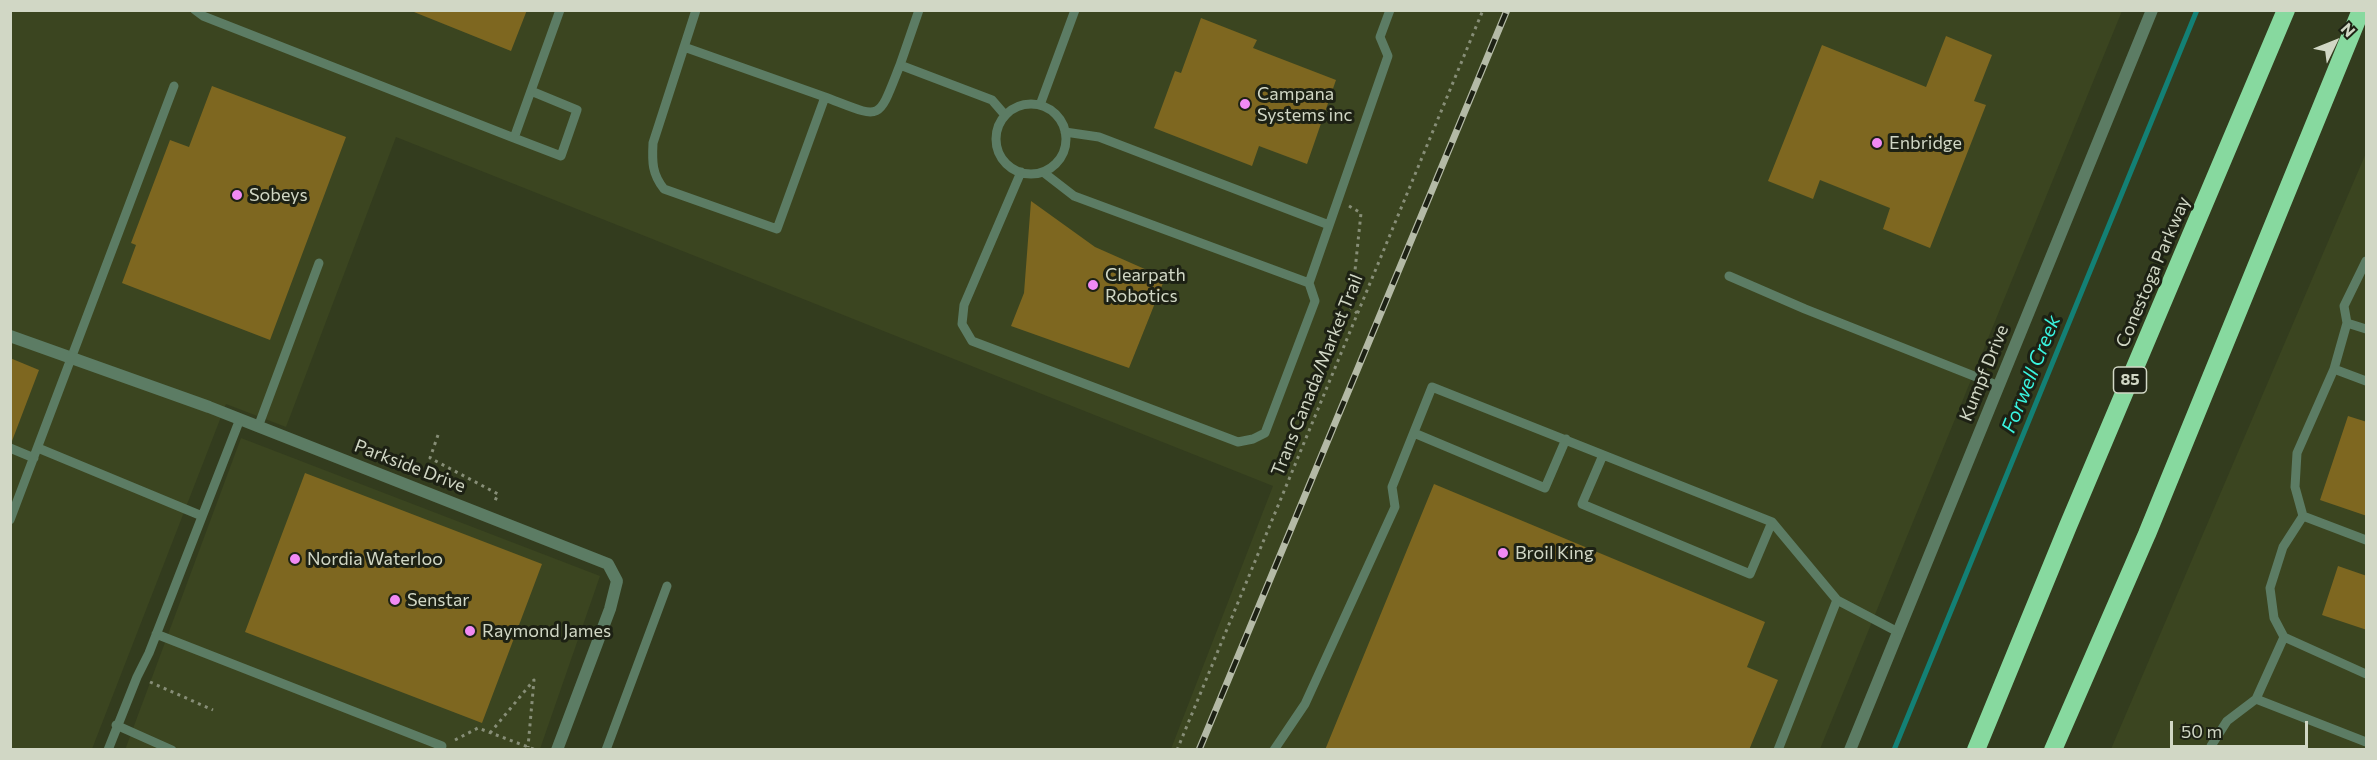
<!DOCTYPE html>
<style>
body{margin:0}
#map{position:relative;width:2377px;height:760px;overflow:hidden;background:#333c1e;font-family:Commissioner,sans-serif}
canvas{display:block}
.frame{position:absolute;inset:0;border:12px solid #d1d7c5;pointer-events:none}
.north{position:absolute;left:2305px;top:12px;width:60px;height:60px;-webkit-text-stroke:4px #1d2114;paint-order:stroke;rotate:47deg;font-size:16px;font-weight:700;line-height:24px;text-align:center;color:#d1d7c5}
.north::after{content:'';display:block;margin:auto;width:21px;height:27px;background:#d1d7c5;clip-path:polygon(50% 0,100% 100%,50% 72%,0 100%)}
.scale{position:absolute;left:2170px;top:721px;width:138px;height:27px;box-sizing:border-box;border:3px solid #d1d7c5;border-top:0;padding-left:8px;font-size:18px;line-height:21px;white-space:nowrap;color:#d1d7c5;-webkit-text-stroke:4px #1d2114;paint-order:stroke}
</style>
<div id="map">
<canvas width="2377" height="760"></canvas>
<div class="frame"></div>
<div class="north">N</div>
<div class="scale">50 m</div>
</div>
<script>
const ctx = document.querySelector('canvas').getContext('2d');
ctx.lineJoin = 'round';
function paint(path, color) {
  ctx.fillStyle = color;
  ctx.fill(path, 'evenodd');
}
function stroke(path, color, width, dash) {
  ctx.strokeStyle = color;
  ctx.lineWidth = width;
  ctx.lineCap = dash ? 'butt' : 'round';
  ctx.setLineDash(dash || []);
  ctx.stroke(path);
}
function drawText(font, color, halo, rows, align = 'center') {
  ctx.font = font + ' Commissioner,sans-serif';
  ctx.lineWidth = 6;
  ctx.setLineDash([]);
  ctx.textBaseline = 'middle';
  ctx.strokeStyle = halo;
  ctx.fillStyle = color;
  for (const [text, x, y, turn = 0] of rows) {
    ctx.save();
    ctx.translate(x, y);
    ctx.rotate((+turn || 0) * Math.PI / 180);
    ctx.textAlign = isNaN(turn) ? turn : align;
    if (halo) ctx.strokeText(text, 0, 0);
    ctx.fillText(text, 0, 0);
    ctx.restore();
  }
}
paint(new Path2D(`
 M10,11L2120,10L2122,11L1820,749H1171L1273,486L396,137L286,427L226,404L92,749L11,750Z
 M2366,153V749H2111Z
 M241,438L600,576L540,749L125,750Z`), '#3b4520');
stroke(new Path2D(`
 M1894,750L2197,10`), '#138075', 5);
paint(new Path2D(`
 M409,10H527L511,51Z
 M1201,18L1257,40L1253,48L1336,80L1307,164L1259,146L1252,166L1154,128L1175,71L1181,73Z
 M1946,36L1992,55L1974,101L1986,105L1930,248L1883,229L1890,208L1820,180L1813,199L1768,181L1822,45L1926,87Z
 M212,86L346,137L270,340L122,283L136,245L131,243L170,140L189,147Z
 M1031,201L1095,247L1165,278L1129,368L1011,326L1024,293Z
 M10,358L39,370L12,441H10Z
 M2348,416L2367,422V516L2320,500Z
 M305,473L542,564L482,723L245,632Z
 M1434,484L1765,622L1747,667L1778,680L1749,750H1325Z
 M2338,566L2367,576V630L2322,615Z`), '#7e6720');
stroke(new Path2D(`
 M1349,206L1361,213L1354,280L1344,302L1357,313
 M438,435L430,458L498,494L494,503
 M150,682L213,710
 M490,733L534,680L528,747
 M455,740L478,728L536,750
 M1177,750L1483,10`), '#878e77', 3, [3, 4.5]);
stroke(new Path2D(`
 M195,10L203,16L514,138L560,10
 M919,10L900,65L992,100L1005,115
 M684,47L825,97L777,229L664,189C652,174 652,162 653,143L696,10
 M825,97C883,119 877,123 900,65
 M996 139a35 35 0 1 1 70 0a35 35 0 1 1-70 0Z
 M1040,105L1075,10
 M1065,132L1099,137L1329,225
 M514,138L561,156L577,110L531,91
 M1021,172L964,305L962,324L972,341L1238,442L1253,439L1265,433L1315,301L1309,283L1388,56L1380,37L1390,10
 M1043,172L1074,196L1309,283
 M2366,261L2344,306L2347,323L2334,369L2297,453L2295,487L2303,516L2283,547L2270,588L2274,618L2284,637L2366,674
 M1729,276L1805,309L1999,386
 M2347,323L2366,329
 M2334,369L2366,381
 M258,427L319,263
 M1414,433L1545,488L1566,439
 M10,448L34,458
 M38,448L202,516
 M1603,455L1582,504L1750,574L1772,522
 M2303,516L2366,540
 M10,520L174,86
 M156,634L442,746L440,750
 M2256,699L2366,742
 M116,725L172,750
 M108,750L137,677L149,653L240,419
 M606,750L667,586
 M1274,750L1305,704L1395,507L1392,487L1432,387L1772,522L1837,600L1898,632
 M1778,750L1837,600
 M2211,750V746L2227,721L2256,699L2284,637`), '#5c7c64', 9);
stroke(new Path2D(`
 M10,336L209,407L608,564L617,581L610,609L557,750`), '#5c7c64', 12);
stroke(new Path2D(`
 M1850,750L2152,10`), '#5c7c64', 12);
stroke(new Path2D(`
 M1976,750L2068,526L2286,10
 M2053,750L2147,534L2361,10`), '#87d99f', 18);
const rail = new Path2D(`
 M1199,750L1507,10`);
stroke(rail, '#b4baa6', 7);
stroke(rail, '#1d2114', 4.5, [14]);
for (const [x, y, r, color] of [
 [1245,104,6,"#f18af4"],
 [1877,143,6,"#f18af4"],
 [237,195,6,"#f18af4"],
 [1093,285,6,"#f18af4"],
 [1503,553,6,"#f18af4"],
 [295,559,6,"#f18af4"],
 [395,600,6,"#f18af4"],
 [470,631,6,"#f18af4"]
]) {
  const dot = new Path2D();
  dot.arc(x, y, r, 0, 2 * Math.PI);
  ctx.fillStyle = color;
  ctx.fill(dot);
  stroke(dot, '#1d2114', 2);
}
for (const [x, y, w] of [
 [2130,380,33]
]) {
  const box = new Path2D();
  box.roundRect(x - w / 2, y - 13, w, 26, 4.5);
  ctx.fillStyle = '#1d2114';
  ctx.fill(box);
  stroke(box, '#d1d7c5', 1.5);
}
drawText('bold 16px', '#d1d7c5', null, [
 ["85",2130,380]
]);
drawText('18px', '#d1d7c5', '#1d2114', [
 ["Campana",1257,94],
 ["Systems inc",1257,115],
 ["Enbridge",1889,143],
 ["Sobeys",249,195],
 ["Clearpath",1105,275],
 ["Robotics",1105,296],
 ["Broil King",1515,553],
 ["Nordia Waterloo",307,559],
 ["Senstar",407,600],
 ["Raymond James",482,631]
], 'left');
drawText('18px', '#d1d7c5', '#1d2114', [
 ["Conestoga Parkway",2153,272,-67],
 ["Kumpf Drive",1984,373,-68],
 ["Trans Canada/Market Trail",1317,375,-68],
 ["Parkside Drive",410,466,21]
]);
drawText('italic 20px', '#39f4e0', '#1d2114', [
 ["Forwell Creek",2031,374,-68]
]);
</script>
